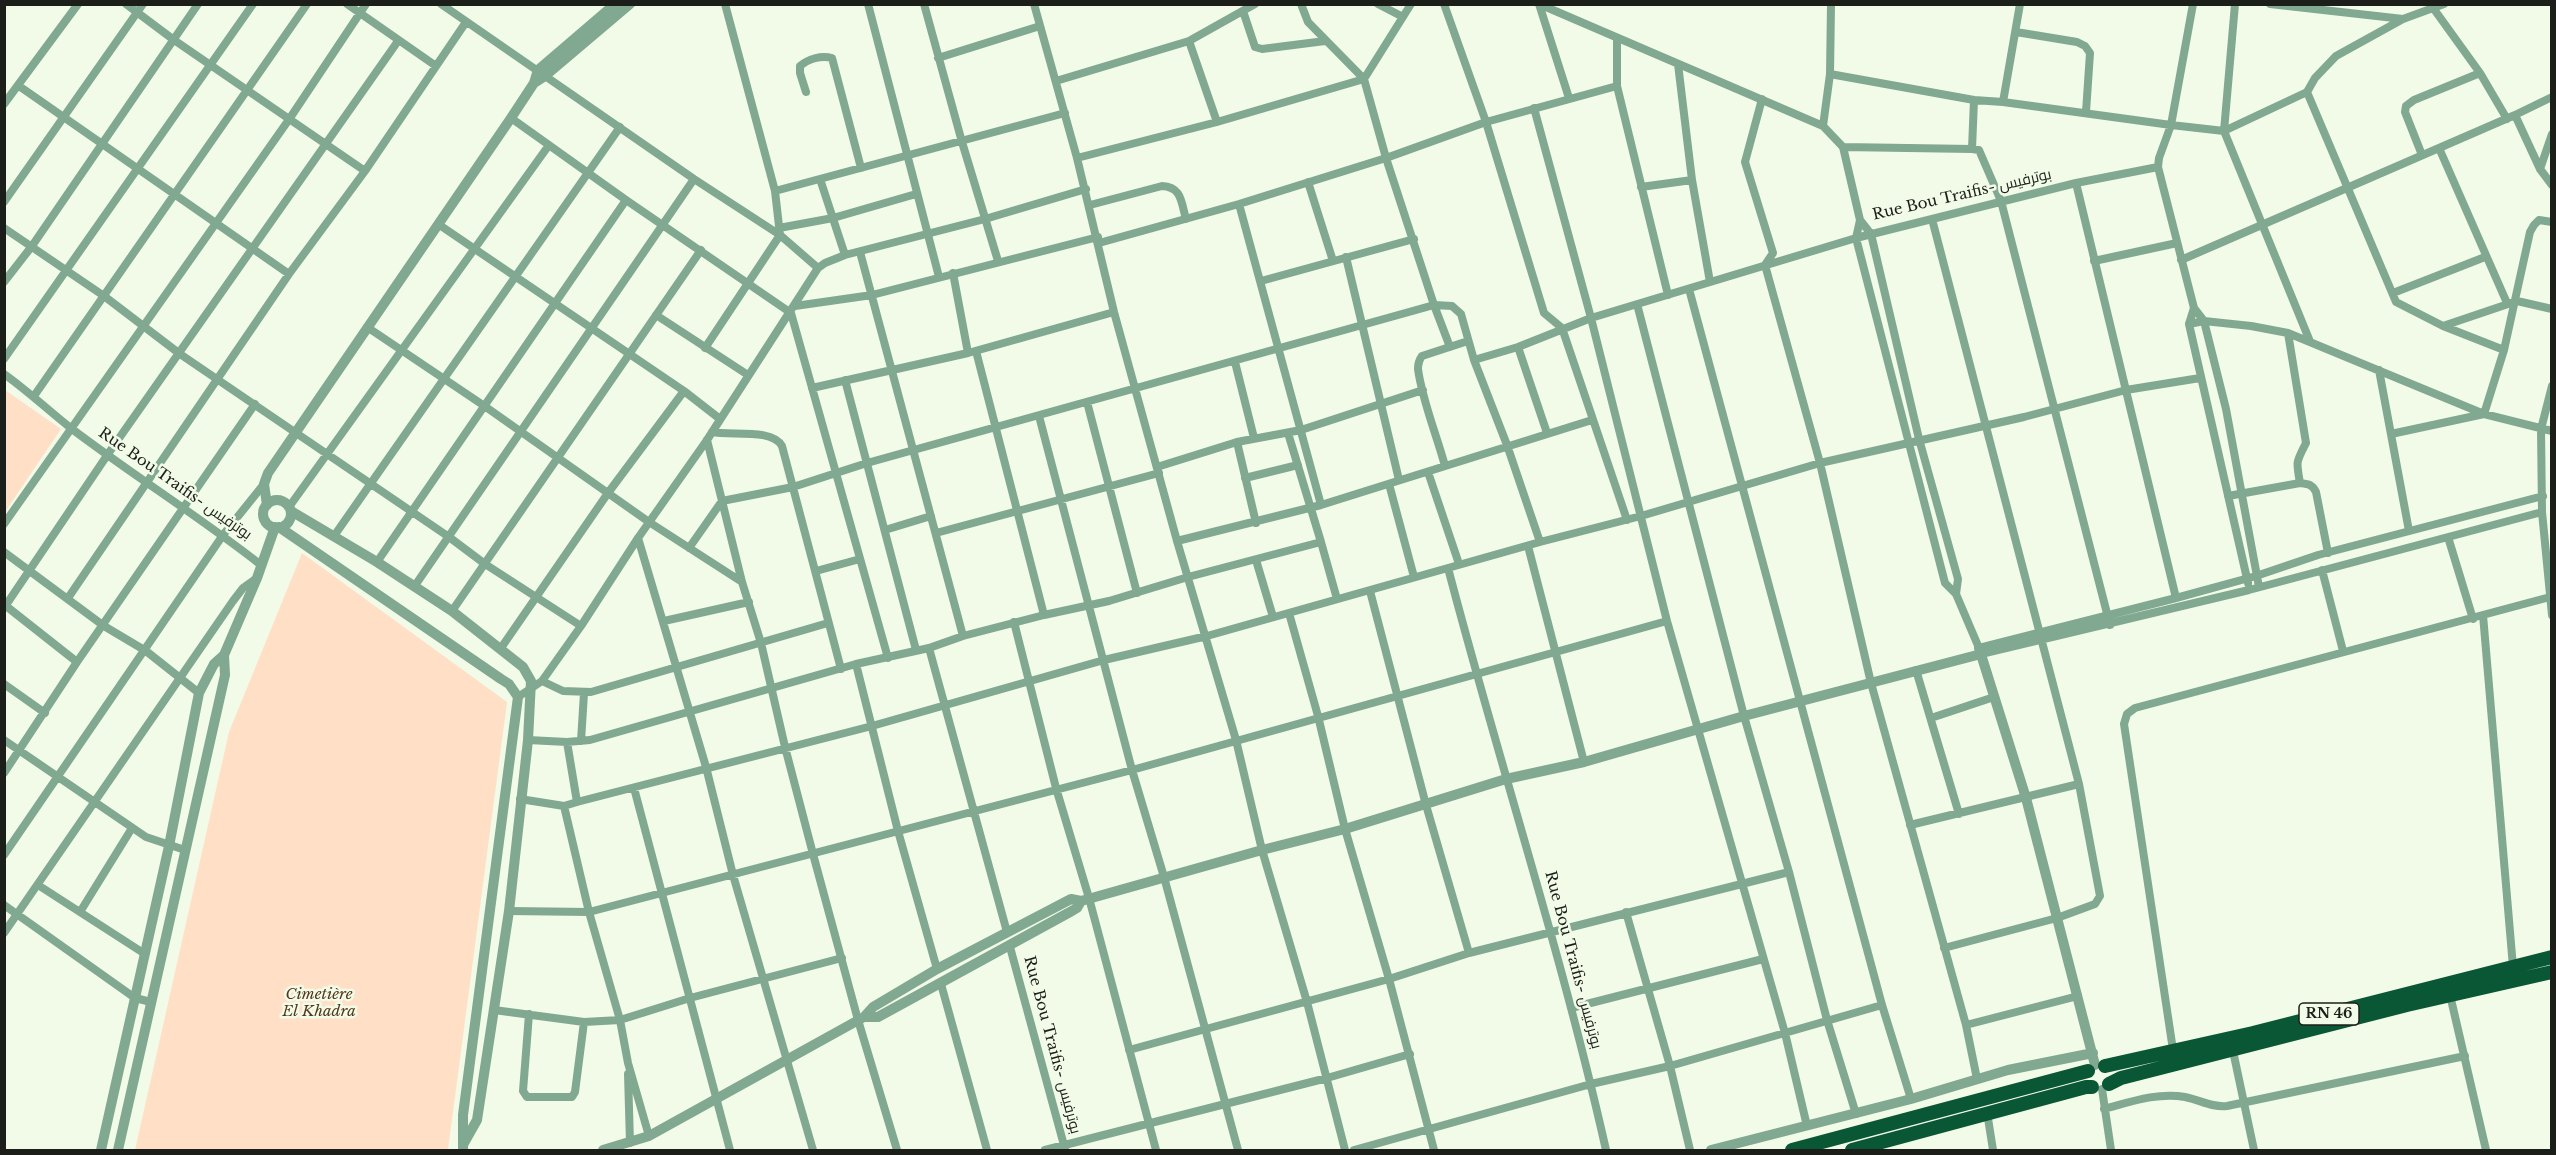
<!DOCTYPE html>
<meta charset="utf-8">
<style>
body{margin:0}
#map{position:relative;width:2556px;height:1155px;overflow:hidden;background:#f2fae8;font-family:"Libre Baskerville",serif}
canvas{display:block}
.frame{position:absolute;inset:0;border:6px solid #1c1f19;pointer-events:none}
</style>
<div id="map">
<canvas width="2556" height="1155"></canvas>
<div class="frame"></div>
</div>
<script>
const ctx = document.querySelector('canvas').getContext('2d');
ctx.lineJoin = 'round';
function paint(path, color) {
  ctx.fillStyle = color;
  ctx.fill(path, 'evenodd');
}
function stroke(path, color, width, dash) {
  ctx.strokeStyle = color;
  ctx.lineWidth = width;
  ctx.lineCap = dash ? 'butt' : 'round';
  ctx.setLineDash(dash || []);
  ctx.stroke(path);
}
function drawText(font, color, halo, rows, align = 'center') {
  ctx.font = font + ' "Libre Baskerville",Cairo,serif';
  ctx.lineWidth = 5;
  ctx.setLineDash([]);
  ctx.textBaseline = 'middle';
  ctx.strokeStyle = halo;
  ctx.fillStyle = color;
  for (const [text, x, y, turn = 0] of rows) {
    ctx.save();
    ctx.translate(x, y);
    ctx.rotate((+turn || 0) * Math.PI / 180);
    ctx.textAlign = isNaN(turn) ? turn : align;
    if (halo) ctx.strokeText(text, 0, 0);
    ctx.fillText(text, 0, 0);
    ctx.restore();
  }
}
paint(new Path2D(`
 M5,390L61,429L5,512Z
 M302,553L507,702L448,1150H135L229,732Z`), '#ffe0c6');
stroke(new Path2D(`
 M126,4L174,40L365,171
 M347,4L436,66
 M441,4L694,179L780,235L818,268
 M868,4L939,277
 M924,4L962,142L998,261
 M1034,4L1077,158L1114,312L1177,541L1236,740L1262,850L1307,1002L1345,1150
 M1301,4L1308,22L1364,79L1386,158L1434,305L1450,347
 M1378,4L1403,17
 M1444,4L1486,122L1544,313L1562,328L1627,520
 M1539,4L1823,126L1843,147L1860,220L1871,234L1919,439L1958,579L1956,594
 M1539,4L1569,98
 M2235,4L2224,131L2309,339
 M2270,4L2403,19
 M2431,5L2480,73L2507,119
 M1243,11L1255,47L1262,49L1325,41
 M2016,32L2077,42L2085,46L2090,53L2086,112
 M1617,39V86L1668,295
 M1189,41L1217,122
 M938,58L1040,26
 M1678,64L1692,180
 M1830,74L1831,4
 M1364,79L1411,4
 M1056,81L1189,41L1255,4
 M19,86L289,274
 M806,92L800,73V66C808,59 821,55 832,58L861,168
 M2307,92L2396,302L2443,326L2504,350
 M1762,99L1745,162L1773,253L1765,265
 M1974,100L2003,102L2020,4
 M2003,102L2171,125L2193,4
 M4,104L78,4
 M1534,108L1591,318L1667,621L1785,1033L1807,1126
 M2515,115L2540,169L2552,185
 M511,118L626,200L791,313L888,658
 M1823,126L1830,74L1974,100L1972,149
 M1843,147L1972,149L1979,150L2001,201L2110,625
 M2439,148L2507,303
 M2422,155L2405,112L2406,106L2414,100L2480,73
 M1077,158L1217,122L1364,79
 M2540,169L2552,134
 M820,179L845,255
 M1308,182L1333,261
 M2076,183L2176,598
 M1641,187L1692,180L1710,282
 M775,191L1065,113
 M4,202L143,4
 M1239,204L1321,505
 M1090,205L1162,186C1182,187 1181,202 1186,219
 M1932,219L2079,784L2100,896L2095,904L2057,918L1944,948
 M1860,220L1856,238L1945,583L1956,594L1979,648L2176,598L2256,576L2318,555L2543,496
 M438,224L684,391L720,419
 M4,228L104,296L180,354L449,537L485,564L581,626
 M779,228L833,218L916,194
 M1099,243L1239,204L1386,158L1486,122L1617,86
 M860,252L963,636
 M1346,257L1399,480
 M2181,260L2515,115L2552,97
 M2094,261L2177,243
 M1765,265L1820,463L1871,683L1966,1025L1977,1079
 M953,273L968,353
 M1261,281L1414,239
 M4,282L32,246L198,4
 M1689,289L1882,1005L1911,1099
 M2393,293L2485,257
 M1637,304L1744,716L1789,872L1827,1020L1856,1114
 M795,306L872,295L1098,237
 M2194,308L2189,324L2248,583
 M656,315L748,375
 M2189,324L2204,321L2251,326L2288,333L2484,414L2552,431
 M2443,326L2517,301L2552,309
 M367,327L483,405L649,522L742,582
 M2288,333L2306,443C2296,463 2296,460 2300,483
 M1518,347L1547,433
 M705,348L780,235L775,191L725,4
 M976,351L1044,615
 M4,359L253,4
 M1474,360L1518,347L1591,318L1856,238L2076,183L2158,167
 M1235,362L1254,438
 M2379,370L2409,531
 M4,374C28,391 49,411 72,429C134,476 200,517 261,565
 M845,380L916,650
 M2552,386L2541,429L2542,512L2552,615
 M812,388L968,353L1114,312
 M34,396L307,4
 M1087,402L1137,593
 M1039,416L1132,770L1164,877L1238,1150
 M712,432C731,436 772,428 782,446L841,669
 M2391,434L2484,414L2504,350L2530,232L2534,225L2539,220L2552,222
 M707,440L742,582L761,643L785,747L813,854L858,1020L897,1150
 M1445,466C1437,436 1422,400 1418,369C1418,364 1419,360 1422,356L1468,341
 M1157,467L1237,442
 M1428,472L1459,564
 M1245,478L1298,465
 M1389,484L1414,577
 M2228,496L2300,483C2308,484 2312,484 2316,492L2328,553
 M289,507L549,145
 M1256,523L1237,442L1301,430L1423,390
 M4,524L290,118L366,4
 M885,530L931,516
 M936,533L1159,473
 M334,536L620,127
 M2448,537L2473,619
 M638,538L706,767L733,875L813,1150
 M1177,541L1321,505L1592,420
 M1321,542L1337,599
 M1528,546L1584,762
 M689,548L722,501L793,487L867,463L1434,305L1452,306L1461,314L1474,360L1507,445L1540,542
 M4,552L104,626L146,651L199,693
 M1256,560L1273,617
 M377,562L626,200
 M1448,568C1499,763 1562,954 1606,1150
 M2322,570L2343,651
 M816,571L860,559
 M414,587L694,179
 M2259,587L2226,409L2204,321L2194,308L2158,167L2159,158L2171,125L2224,131L2307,92L2315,78L2336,56L2403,19L2444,4
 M1370,591L1426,805L1469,953
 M68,598L289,274L365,171L466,22
 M6,606L77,662
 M4,608L108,454L398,41
 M452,611L701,250
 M1289,613L1318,716L1345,829L1389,979L1434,1150
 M2483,615L2513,967
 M664,621L749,602
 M1014,622L1056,788L1089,898L1156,1150
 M501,648L608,493L684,391
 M929,648L1007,932
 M1981,654L2249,590L2542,512
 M856,664L898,831L937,969
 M1916,670L1959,814
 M542,681L563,691L591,692L828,623
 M4,684L45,713
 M518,697L542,681L581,626L638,538L707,440L818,268L825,263L845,255L985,219L1086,189
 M1931,718L1994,697
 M4,740L146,837L185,850
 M528,740L567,742L590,740L856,664L929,648L963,636L1044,615L1109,601L1188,577L1321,542L1288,433
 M581,741L584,693
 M567,742L577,802
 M4,773L77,662L255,404
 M634,788L730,1150
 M520,799L564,806L577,802L872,726L1104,660L1207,636L1540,542L1641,516L1820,463L2024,417L2126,390L2200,378
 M564,806L589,912L620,1020L628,1063L649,1136
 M1910,825L2079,784
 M4,855L223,535L264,484
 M38,885L145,954
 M4,905L135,998L151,1002
 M509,911L589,912L1132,770L1667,621
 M80,912L132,828
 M1626,912L1670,1066L1690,1150
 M4,933L233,601L243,588L257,578
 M1010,947L1065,1149
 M941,984L987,1150
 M2450,995L2486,1150
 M1571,1008L1763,959
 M494,1010L584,1022L620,1020L690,998L842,958
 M529,1014L523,1091L527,1097H572L575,1092L584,1022
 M1966,1025L2078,996
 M1129,1050L1389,979L1469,953L1789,872
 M2173,1050L2124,724L2127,714L2135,708L2550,597
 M2233,1051L2254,1150
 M628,1074L630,1143
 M2102,1089L2111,1150
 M2104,1109C2130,1102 2158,1092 2185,1097C2200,1100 2213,1108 2227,1106L2465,1056
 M1987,1112L1993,1150
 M1045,1150L1327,1078L1410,1054
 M1354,1150L1591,1084L1670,1066L1882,1005`), '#81a890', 8);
stroke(new Path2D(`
 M534,83L545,76L630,4
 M263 514a14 14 0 1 1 28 0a14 14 0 1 1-28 0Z
 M267,505L264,484L268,473L511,118L534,83L538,70L615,4
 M291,511L377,562L452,611L523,667L531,681L528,740L509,911L477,1120L464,1143
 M279,527L501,679L509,684L518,697L463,1115V1150
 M1979,648L2026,798L2095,1065
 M864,1017H878L1070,912L1077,908L1081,901
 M101,1150L169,846L199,693L214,664L224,655L257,578L275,527
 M118,1150L225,675L224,655
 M603,1150L649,1136L864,1017L873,1007L937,969L1071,899L1081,901L1262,850L1345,829L1506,779L1584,762L1744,716L1981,654
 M1711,1150L1911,1099L2008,1070L2093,1053`), '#81a890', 10);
stroke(new Path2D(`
 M2105,1066L2253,1033L2552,957
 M2109,1084L2121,1078L2407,1005L2552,972
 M1792,1150L2088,1071
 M1852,1150L2086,1087H2092`), '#0a5736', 14);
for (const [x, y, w] of [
 [2329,1014,60]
]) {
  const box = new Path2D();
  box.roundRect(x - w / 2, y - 11, w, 22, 4.5);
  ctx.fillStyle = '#f2fae8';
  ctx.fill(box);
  stroke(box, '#1c1f19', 1.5);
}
drawText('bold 14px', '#1c1f19', null, [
 ["RN 46",2329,1014]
]);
drawText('15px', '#1c1f19', '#f2fae8', [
 ["Rue Bou Traifis- بوترفيس",1962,195,-13],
 ["Rue Bou Traifis- بوترفيس",175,484,35],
 ["Rue Bou Traifis- بوترفيس",1573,960,75],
 ["Rue Bou Traifis- بوترفيس",1052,1045,75]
]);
drawText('italic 15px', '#553619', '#f2fae8', [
 ["Cimetière",319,995],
 ["El Khadra",319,1012]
]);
</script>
